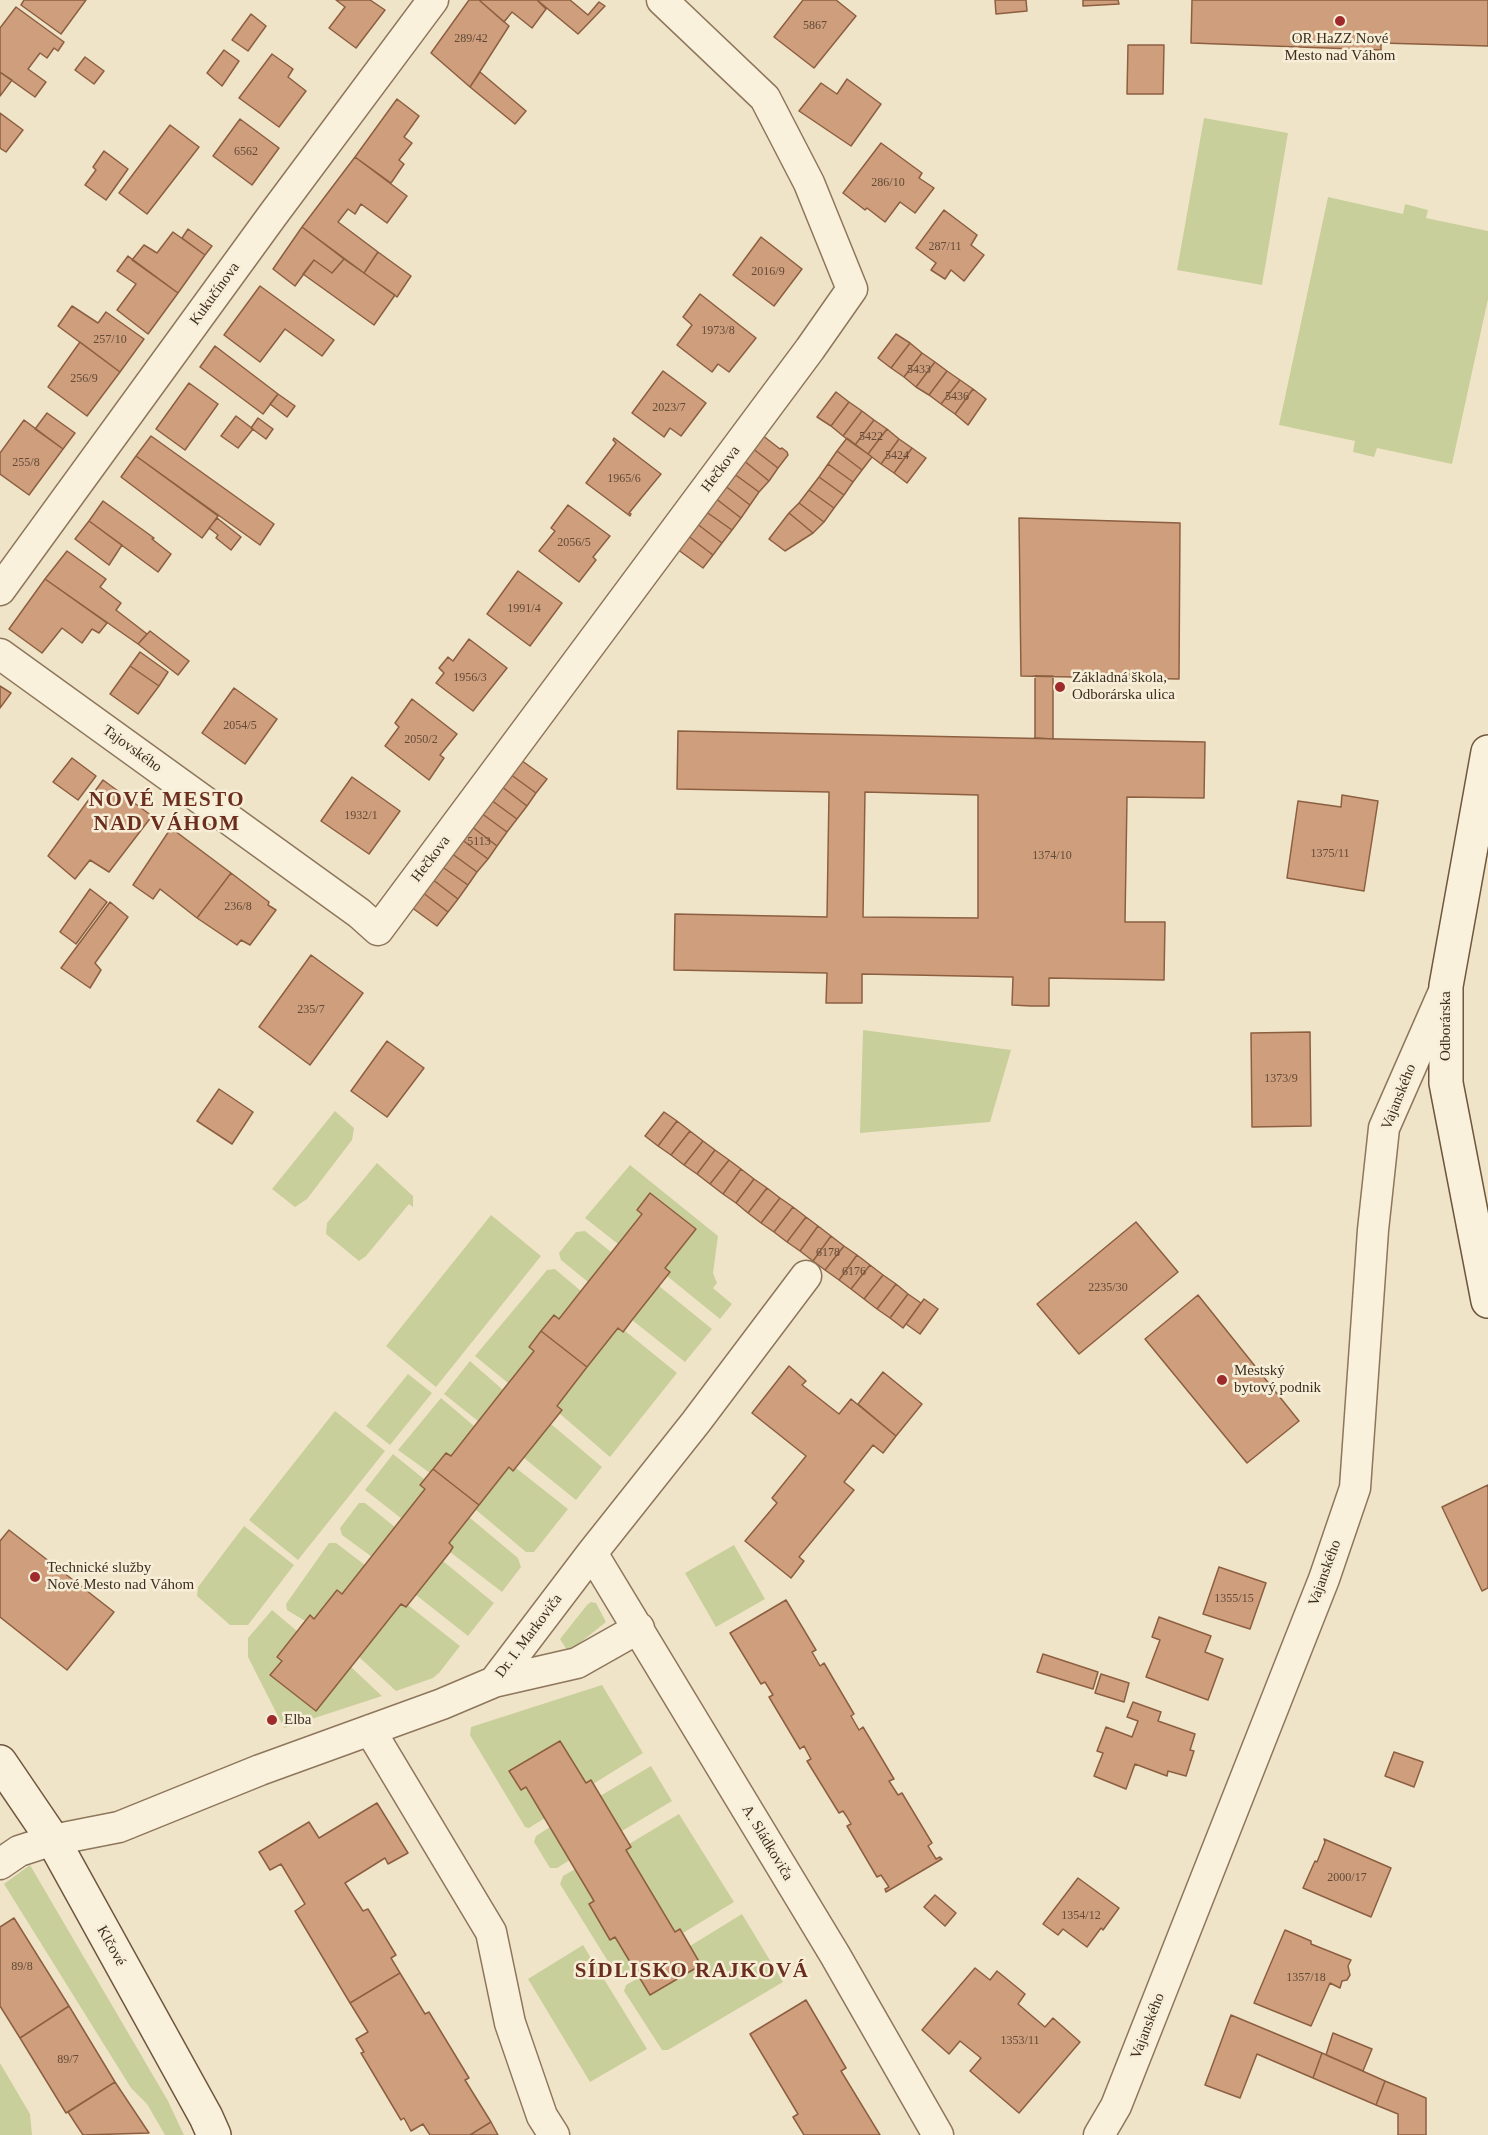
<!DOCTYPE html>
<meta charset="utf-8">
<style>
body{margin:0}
canvas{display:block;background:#f0e4c8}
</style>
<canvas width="1488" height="2135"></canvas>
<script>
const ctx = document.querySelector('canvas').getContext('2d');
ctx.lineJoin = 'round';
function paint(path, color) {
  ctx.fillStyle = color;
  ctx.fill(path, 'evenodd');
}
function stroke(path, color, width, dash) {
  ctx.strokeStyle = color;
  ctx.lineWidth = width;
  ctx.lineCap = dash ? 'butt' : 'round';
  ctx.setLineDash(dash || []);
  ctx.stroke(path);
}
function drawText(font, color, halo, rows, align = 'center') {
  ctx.font = font + ' Georgia,serif';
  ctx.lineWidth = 5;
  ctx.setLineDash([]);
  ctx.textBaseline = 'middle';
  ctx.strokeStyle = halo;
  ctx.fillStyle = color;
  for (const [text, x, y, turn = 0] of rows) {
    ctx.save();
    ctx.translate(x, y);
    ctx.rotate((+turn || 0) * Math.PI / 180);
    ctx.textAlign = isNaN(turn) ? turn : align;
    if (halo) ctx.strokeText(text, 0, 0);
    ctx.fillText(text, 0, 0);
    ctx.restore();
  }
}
paint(new Path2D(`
 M1204,118L1288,133L1262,285L1177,270Z
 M1328,197L1403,214L1405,204L1428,210L1426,218L1488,231V299L1452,464L1377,448L1374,457L1353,452L1355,441L1279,425Z
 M863,1030L1011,1050L990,1122L860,1133Z
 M335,1111L354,1128L352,1140L307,1199L295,1207L272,1189Z
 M377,1163L413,1196V1207L409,1204L366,1256L359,1261L326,1234L327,1223Z
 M630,1165L718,1236L713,1273L717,1283L713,1288L732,1304L720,1319L667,1276L670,1272L665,1268L696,1229L651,1193L637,1210L642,1214L618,1244L585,1218Z
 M491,1215L541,1256L436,1387L386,1346Z
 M585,1231L611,1252L588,1282L561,1260L559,1253L576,1232Z
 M555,1269L581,1291L559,1319L554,1315L529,1347L534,1351L508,1383L475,1356L547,1270Z
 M659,1286L712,1329L685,1362L632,1320Z
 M618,1328L622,1332L624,1330L677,1373L610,1457L559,1413L562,1410L557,1406Z
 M470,1361L503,1390L478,1421L444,1394Z
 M408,1374L432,1393L390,1445L366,1426Z
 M441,1398L474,1426L451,1456L446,1453L430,1473L398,1450Z
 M335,1411L385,1451L298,1560L249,1520Z
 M551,1424L602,1467L576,1500L524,1458Z
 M393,1454L424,1479L421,1485L425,1489L402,1519L365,1490Z
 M509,1467L513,1471L516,1468L568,1509L534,1552H526L475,1509Z
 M359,1503H365L395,1527L372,1557L342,1535L340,1528Z
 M469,1517L518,1558L521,1567L502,1592L450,1552L453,1547L449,1543Z
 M244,1526L294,1565L248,1625H230L197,1596L198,1587Z
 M329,1543H336L365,1565L342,1594L337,1590L314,1619L309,1615L305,1621L287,1610L286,1604Z
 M734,1545L765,1599L716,1627L685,1573Z
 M443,1561L494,1603L468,1636L416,1595Z
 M591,1602L596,1603L606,1622L571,1650H567L560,1639L587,1605Z
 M401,1604L406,1607L408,1605L460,1646L439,1673L433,1678L396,1691L359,1657Z
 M272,1610L297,1631L277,1656L282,1661L270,1675L316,1711L351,1667L382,1696L284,1728L248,1657V1638Z
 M602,1685L643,1753L593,1784L591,1780L586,1783L560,1741L509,1770L521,1789L526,1787L545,1818L529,1828L525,1827L470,1735L471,1727Z
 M651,1766L672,1801L622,1831L600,1796Z
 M679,1814L734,1902L683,1933L680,1929L675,1932L626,1850L631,1847L629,1844Z
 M550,1827L570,1860L557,1868H550L534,1842L536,1836Z
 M30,1865L168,2101L184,2135H165L147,2104L131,2088L4,1884Z
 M575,1869L594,1901L589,1904L610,1939L615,1937L634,1968L622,1976H617L560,1884L563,1876Z
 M742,1914L783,1982L668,2050H662L624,1991L626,1985L640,1977L651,1995L701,1965L690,1946Z
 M583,1945L647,2049L590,2082L528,1979Z
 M0,2063L30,2114L32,2135H0Z`), '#c9cf9b');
const building = new Path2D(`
 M24,0H86L61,34L21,5Z
 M336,0H370L385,10L356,48L329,28L345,7Z
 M469,0H479L509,26L470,87L431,53Z
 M479,0H537L546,9L532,28L512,12L504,22Z
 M537,0H570L588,15L599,2L605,6L578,34Z
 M803,0H836L856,16L814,68L774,37Z
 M995,0H1026L1027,11L996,14Z
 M1083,0H1118L1119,4L1083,6Z
 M1192,0H1488V46L1381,43V50L1191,43Z
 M16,7L64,42L58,51L54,48L47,58L40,53L28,69L46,82L35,97L0,72V28Z
 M251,14L266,26L248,51L232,40Z
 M1128,45H1164L1163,94H1127Z
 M224,50L239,61L222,86L207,73Z
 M272,54L293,69L288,77L306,91L279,127L239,98Z
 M85,57L104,71L94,84L75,70Z
 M0,72L12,80L0,96Z
 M480,72L526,111L515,124L470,87Z
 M847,79L881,104L851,146L799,111L821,83L837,94Z
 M397,99L419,116L404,137L412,143L399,160L404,164L391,183L355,157Z
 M0,113L23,130L6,152L0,148Z
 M240,119L279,148L252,185L213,156Z
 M170,125L199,147L147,214L119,193Z
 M881,143L922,173L919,178L934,188L915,213L900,202L885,222L867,208L865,210L843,193Z
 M104,151L128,169L106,200L85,185L96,170L93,167Z
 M355,157L407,196L387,223L361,204L355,214L348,209L338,222L378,252L364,273L302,227Z
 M944,210L977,235L971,245L984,255L964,281L951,270L945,279L931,270L936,263L916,248Z
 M302,227L344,259L332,273L314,260L295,286L273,269Z
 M188,229L212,246L205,255L182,238Z
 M173,232L205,255L178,293L132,260L144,245L157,253Z
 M761,237L802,269L774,306L733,275Z
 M378,252L411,276L397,297L364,273Z
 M128,256L178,293L148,334L117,310L136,284L117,271Z
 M344,259L395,295L374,325L303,274L314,260L332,273Z
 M260,286L334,340L322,356L285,329L260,362L224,335Z
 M700,294L756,338L729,372L718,364L712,372L677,345L692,325L683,317Z
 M72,306L98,323L106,312L144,339L120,372L58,326Z
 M896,334L910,343L891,368L878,358Z
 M80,342L120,372L87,416L48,387Z
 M910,343L922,353L904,377L891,368Z
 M215,346L278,394L263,414L200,367Z
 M922,353L935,362L916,387L904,377Z
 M935,362L947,371L929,395L916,387Z
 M663,371L706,403L681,436L670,428L664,437L632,413Z
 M947,371L960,380L941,404L929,395Z
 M960,380L973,389L955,414L941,404Z
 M189,383L218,404L185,450L156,429Z
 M973,389L986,399L968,425L955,414Z
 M836,392L849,402L831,426L817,417Z
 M278,394L295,406L287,417L270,404Z
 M849,402L862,411L843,436L831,426Z
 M862,411L874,420L855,445L843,436Z
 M47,413L75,433L63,449L35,429Z
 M236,416L253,429L238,448L221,436Z
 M258,418L273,429L266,439L251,428Z
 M24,420L63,449L29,495L0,474V453Z
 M874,420L887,429L868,454L855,445Z
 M887,429L899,439L881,464L868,454Z
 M762,435L780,449L782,448L787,452L788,455L778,468L752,448Z
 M151,436L274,524L260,545L136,456Z
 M614,438L661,474L629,513L631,514L630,516L586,483L616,443L613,440Z
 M847,438L872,457L862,470L837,451Z
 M899,439L912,448L894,473L881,464Z
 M752,448L778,468L769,481L743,460Z
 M912,448L926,458L907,483L894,473Z
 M837,451L862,470L853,482L828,464Z
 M136,456L218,516L202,538L121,477Z
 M743,460L769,481L759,492L733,473Z
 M828,464L853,482L844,495L819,477Z
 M733,473L759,492L750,505L724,485Z
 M819,477L844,495L834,508L809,490Z
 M724,485L750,505L741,518L715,498Z
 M809,490L834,508L824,522L799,503Z
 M715,498L741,518L732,530L705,511Z
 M103,501L154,538L152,539L171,554L158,572L89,521Z
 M799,503L824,522L813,533L789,513Z
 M568,505L610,536L593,557L596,560L579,582L539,551L555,531L551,528Z
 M705,511L732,530L722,543L696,523Z
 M789,513L813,533L785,551L769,539Z
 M217,518L241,537L231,550L216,538L218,535L209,528Z
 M1019,518L1180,523L1179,679L1021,676Z
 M89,521L122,545L109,565L75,539Z
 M696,523L722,543L713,555L687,535Z
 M687,535L713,555L703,568L677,549Z
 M67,551L106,579L100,587L121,603L116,610L147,634L138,644L45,579Z
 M518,571L562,603L530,646L487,614Z
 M45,579L107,623L99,633L92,629L82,643L62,628L42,653L9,629Z
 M150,631L189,661L178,675L138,644Z
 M469,639L507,668L473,711L436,683L444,673L439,668L448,657L453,661Z
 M140,652L168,672L159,686L130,666Z
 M130,666L159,686L138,714L110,694Z
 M1035,676H1053V739L1035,738Z
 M0,686L11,693L0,708Z
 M234,688L277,719L245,764L202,733Z
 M412,699L457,734L440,755L444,758L429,780L385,746L399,727L395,723Z
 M678,731L1205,742L1204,798L1127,797L1125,922H1165L1164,980L1049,978V1006H1031L1012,1005L1013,977L862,974V1003H826L827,973L674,970L675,914L827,917L829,792L677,789ZM865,792L978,795V918L863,917Z
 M72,758L96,776L78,800L53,782Z
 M521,760L547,779L536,793L510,774Z
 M510,774L536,793L527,806L501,786Z
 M352,777L400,811L369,854L321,821Z
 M103,780L152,816L109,872L90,860L75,879L48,856Z
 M501,786L527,806L517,819L491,800Z
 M1342,795L1378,801L1364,891L1287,878L1298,801L1341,807Z
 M491,800L517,819L507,832L481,813Z
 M481,813L507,832L497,846L471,826Z
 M471,826L497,846L488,859L461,839Z
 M171,828L231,873L197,918L160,889L153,899L133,885Z
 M461,839L488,859L477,872L451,853Z
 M451,853L477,872L468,885L441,866Z
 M441,866L468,885L458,899L432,879Z
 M231,873L269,902L268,905L276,910L250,945L241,940L237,945L197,918Z
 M432,879L458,899L448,912L422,892Z
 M90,889L107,902L76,944L60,932Z
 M422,892L448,912L437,926L411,907Z
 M110,902L128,917L95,963L101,970L90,988L61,968Z
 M311,955L363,993L310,1065L259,1027Z
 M1310,1032L1311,1126L1252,1127L1251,1033Z
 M387,1041L424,1068L387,1117L351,1091Z
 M219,1089L253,1112L232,1144L197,1121Z
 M664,1112L677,1121L658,1146L645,1136Z
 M677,1121L690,1131L671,1155L658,1146Z
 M690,1131L703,1141L684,1165L671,1155Z
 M703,1141L715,1150L697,1174L684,1165Z
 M715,1150L729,1160L710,1184L697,1174Z
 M729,1160L741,1169L723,1194L710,1184Z
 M741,1169L754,1179L736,1203L723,1194Z
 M754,1179L767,1188L748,1213L736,1203Z
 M767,1188L780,1198L761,1223L748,1213Z
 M650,1193L696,1229L665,1268L670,1272L632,1320L623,1332L618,1328L587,1367L541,1331L554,1315L559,1319L581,1291L642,1214L637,1210Z
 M780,1198L793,1207L774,1232L761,1223Z
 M793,1207L806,1217L787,1242L774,1232Z
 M806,1217L818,1226L800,1251L787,1242Z
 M1136,1222L1178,1272L1079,1354L1037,1304Z
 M818,1226L831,1236L813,1261L800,1251Z
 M831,1236L844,1246L825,1270L813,1261Z
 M844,1246L857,1255L839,1280L825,1270Z
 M857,1255L870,1265L851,1289L839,1280Z
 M870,1265L883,1275L864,1299L851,1289Z
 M883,1275L896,1284L877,1309L864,1299Z
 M896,1284L908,1294L890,1318L877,1309Z
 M908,1294L921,1303L903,1328L890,1318Z
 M1198,1295L1299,1421L1247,1463L1145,1339Z
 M924,1299L938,1309L920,1334L906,1324Z
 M541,1331L587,1367L557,1406L562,1410L513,1471L509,1467L479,1505L433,1469L446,1453L451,1456L503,1390L534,1351L529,1347Z
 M789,1366L806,1381L802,1385L839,1414L851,1399L896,1436L883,1453L873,1445L844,1482L854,1490L799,1557L804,1561L791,1578L745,1541L777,1503L772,1498L806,1456L752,1413Z
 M883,1372L922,1404L896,1436L858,1404Z
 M433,1469L479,1505L449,1543L453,1547L450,1552L406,1607L401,1604L316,1711L270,1675L282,1661L277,1657L310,1615L314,1619L337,1590L342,1594L425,1489L420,1485Z
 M1488,1485V1588L1482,1591L1442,1507Z
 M9,1530L114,1612L67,1670L0,1617V1541Z
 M1219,1567L1266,1583L1250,1629L1203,1614Z
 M786,1600L816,1650L812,1652L820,1666L824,1663L854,1714L851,1716L859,1730L863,1727L894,1779L889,1781L898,1795L902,1793L932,1843L928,1846L936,1859L940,1857L942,1859L886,1892L885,1889L889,1887L881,1875L877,1877L847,1826L851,1824L847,1817L843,1811L839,1813L807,1761L811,1759L804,1746L800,1749L769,1697L773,1695L765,1682L761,1684L730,1633Z
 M1159,1617L1211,1636L1205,1652L1223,1659L1208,1700L1146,1677L1160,1640L1152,1637Z
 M1043,1654L1098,1672L1093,1689L1037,1672Z
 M1101,1674L1129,1683L1124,1702L1095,1693Z
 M1133,1702L1161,1712L1158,1721L1195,1734L1190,1750L1194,1751L1186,1776L1168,1771L1167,1776L1135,1764L1126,1789L1094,1776L1103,1753L1097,1751L1106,1727L1132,1737L1138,1721L1127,1717Z
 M560,1741L586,1783L591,1780L631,1847L626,1850L675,1932L680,1929L701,1965L650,1995L615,1937L610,1940L589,1904L594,1901L526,1787L521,1790L509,1771Z
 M1394,1752L1423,1762L1414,1787L1385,1776Z
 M377,1803L408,1853L388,1864L385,1858L345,1883L363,1911L368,1909L396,1955L391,1958L400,1973L350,2003L295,1911L305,1904L281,1864L270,1870L259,1852L309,1822L319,1838Z
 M1324,1839L1391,1868L1371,1917L1303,1888L1315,1861L1317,1862L1325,1842Z
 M1078,1878L1119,1908L1103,1930L1101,1928L1087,1947L1063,1929L1058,1935L1043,1924Z
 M935,1895L956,1913L945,1926L924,1907Z
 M14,1918L69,2006L20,2038L0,2006V1927Z
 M1285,1930L1311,1941V1944L1351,1960L1348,1966L1350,1975L1347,1980L1342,1981L1340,1988L1330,1983L1311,2026L1254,2003Z
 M975,1968L990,1980L997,1971L1025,1994L1018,2004L1045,2027L1053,2018L1080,2042L1019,2113L970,2071L981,2058L960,2041L949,2054L922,2030Z
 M400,1973L425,2014L429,2012L469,2078L465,2080L491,2122L470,2135H430L423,2124L411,2131L404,2118L401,2120L361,2053L364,2052L356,2039L368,2032L350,2003Z
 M806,2000L846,2068L841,2071L880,2135H804L793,2117L798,2114L750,2034Z
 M69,2006L115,2082L66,2113L20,2038Z
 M1231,2015L1322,2053L1313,2078L1257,2054L1240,2098L1205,2085Z
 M1333,2033L1372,2049L1363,2071L1326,2055Z
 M1322,2053L1385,2081L1376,2105L1313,2078Z
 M1385,2081L1426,2098V2135H1398V2114L1376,2105Z
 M115,2082L149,2133L83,2135L68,2112Z
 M491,2122L498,2135H470Z`);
paint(building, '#cf9f7d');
stroke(building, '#8d5f41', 1.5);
const street = new Path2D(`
 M0,590L272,216L433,0
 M0,654L359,913L378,930L810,349L852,289L809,183L765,98L662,0
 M592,1553L835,1955L938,2135
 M494,1682L577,1663L639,1628
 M370,1730L491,1932L510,2023L542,2116L554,2135
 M0,1864L19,1851L53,1840L119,1827L260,1770L442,1704L494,1682L592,1553L696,1422L806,1276
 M1099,2135L1116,2106L1324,1579L1355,1488L1373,1230L1384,1128L1445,989`);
const secondary = new Path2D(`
 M1488,752L1446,986V1083L1488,1301
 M0,1762L53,1840L206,2117L214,2135`);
stroke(street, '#8d765c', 33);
stroke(secondary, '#6f573f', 36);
stroke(street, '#faf1dc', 30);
stroke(secondary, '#faf1dc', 33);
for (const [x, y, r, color] of [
 [1340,21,6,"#9e2a2b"],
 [1060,687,6,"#9e2a2b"],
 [1222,1380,6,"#9e2a2b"],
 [35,1577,6,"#9e2a2b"],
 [272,1720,6,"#9e2a2b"]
]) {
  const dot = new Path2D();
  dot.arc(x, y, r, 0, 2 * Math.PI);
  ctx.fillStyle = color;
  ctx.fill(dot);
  stroke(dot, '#f7eed8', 2);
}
drawText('12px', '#624a37', null, [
 ["5867",815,26],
 ["289/42",471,39],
 ["6562",246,152],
 ["286/10",888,183],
 ["287/11",945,247],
 ["2016/9",768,272],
 ["1973/8",718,331],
 ["257/10",110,340],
 ["5433",919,370],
 ["256/9",84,379],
 ["5436",957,397],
 ["2023/7",669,408],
 ["5422",871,437],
 ["5424",897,456],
 ["255/8",26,463],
 ["1965/6",624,479],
 ["2056/5",574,543],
 ["1991/4",524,609],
 ["1956/3",470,678],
 ["2054/5",240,726],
 ["2050/2",421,740],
 ["1932/1",361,816],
 ["5113",479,842],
 ["1375/11",1330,854],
 ["1374/10",1052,856],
 ["236/8",238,907],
 ["235/7",311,1010],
 ["1373/9",1281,1079],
 ["6178",828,1253],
 ["6176",854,1272],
 ["2235/30",1108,1288],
 ["1355/15",1234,1599],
 ["2000/17",1347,1878],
 ["1354/12",1081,1916],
 ["89/8",22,1967],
 ["1357/18",1306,1978],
 ["1353/11",1020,2041],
 ["89/7",68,2060]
]);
drawText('15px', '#3d2e20', '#f7eed8', [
 ["OR HaZZ Nové",1340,39,"center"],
 ["Mesto nad Váhom",1340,56,"center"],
 ["Základná škola,",1072,678],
 ["Odborárska ulica",1072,695],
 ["Mestský",1234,1371],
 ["bytový podnik",1234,1388],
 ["Technické služby",47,1568],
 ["Nové Mesto nad Váhom",47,1585],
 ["Elba",284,1720]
], 'left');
drawText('15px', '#3d2e20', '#f7eed8', [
 ["Kukučínova",215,294,-54],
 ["Hečkova",721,469,-53],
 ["Tajovského",132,749,36],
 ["Hečkova",431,859,-53],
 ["Odborárska",1446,1026,-90],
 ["Vajanského",1399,1097,-68],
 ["Vajanského",1325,1573,-70],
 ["Dr. I. Markoviča",529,1636,-53],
 ["A. Sládkoviča",767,1843,59],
 ["Klčové",111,1946,61],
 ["Vajanského",1148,2026,-69]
]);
ctx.letterSpacing = '1.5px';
drawText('bold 21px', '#6b2e1e', '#f7eed8', [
 ["NOVÉ MESTO",167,801],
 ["NAD VÁHOM",167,825],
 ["SÍDLISKO RAJKOVÁ",692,1972]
]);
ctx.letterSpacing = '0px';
</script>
